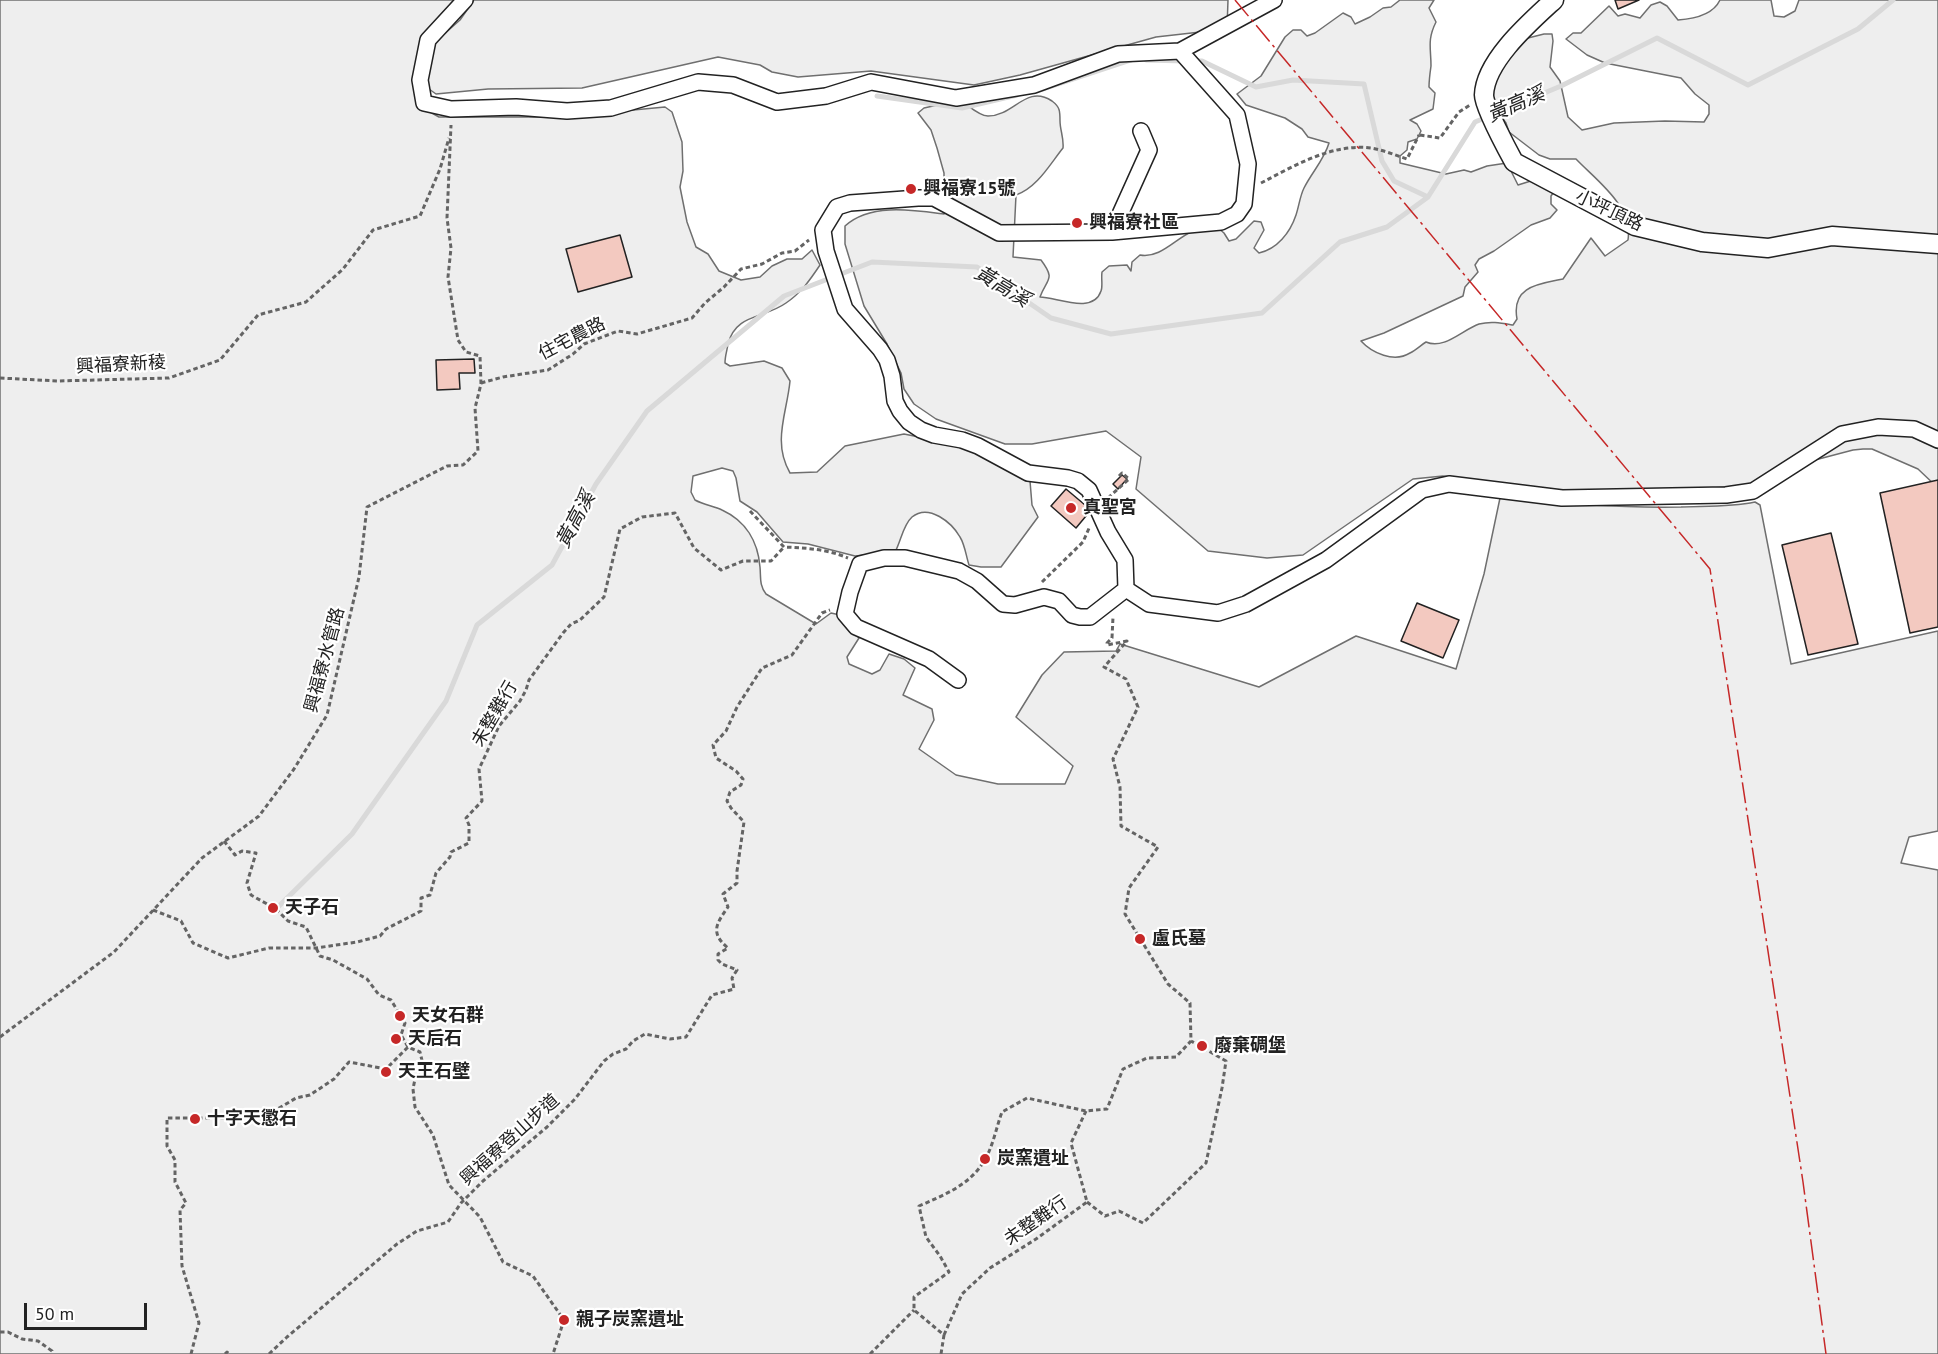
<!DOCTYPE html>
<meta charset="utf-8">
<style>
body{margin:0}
#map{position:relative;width:1938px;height:1354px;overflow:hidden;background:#fff;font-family:"PT Sans",sans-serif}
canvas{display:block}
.scale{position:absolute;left:24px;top:1303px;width:123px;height:27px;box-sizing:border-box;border:3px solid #222;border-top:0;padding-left:8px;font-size:18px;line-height:21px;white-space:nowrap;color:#222;-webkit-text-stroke:4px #fff;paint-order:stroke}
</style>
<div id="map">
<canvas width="1938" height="1354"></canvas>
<div class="scale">50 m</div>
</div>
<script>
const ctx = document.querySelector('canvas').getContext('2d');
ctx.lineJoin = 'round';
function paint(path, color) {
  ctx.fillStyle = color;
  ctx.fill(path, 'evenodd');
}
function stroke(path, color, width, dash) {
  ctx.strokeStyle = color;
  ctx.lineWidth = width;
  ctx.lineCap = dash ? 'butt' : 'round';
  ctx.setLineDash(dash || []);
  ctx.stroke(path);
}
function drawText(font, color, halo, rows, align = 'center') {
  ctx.font = font + ' "PT Sans","Noto Sans TC",sans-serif';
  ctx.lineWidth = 4.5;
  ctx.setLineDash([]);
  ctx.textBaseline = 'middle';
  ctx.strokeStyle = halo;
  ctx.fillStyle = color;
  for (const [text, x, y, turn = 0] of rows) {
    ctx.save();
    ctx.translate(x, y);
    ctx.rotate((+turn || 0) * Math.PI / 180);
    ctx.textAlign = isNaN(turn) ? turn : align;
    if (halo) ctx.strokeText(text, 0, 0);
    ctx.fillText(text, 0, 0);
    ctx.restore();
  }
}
const green = new Path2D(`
 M0,0H454L423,38L421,107L439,117H559L665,107L672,112L682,142L683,171L680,187L687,222L696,247L708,254L719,271L741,280L760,277L772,266L787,259H802L812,250L820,265C810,280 801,293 786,303C764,319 736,313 728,344C727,351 725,356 725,363L730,366L764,361L782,368L790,381C787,413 772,442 790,473L817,472L845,446L904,434L949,443L976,451L1030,481L1032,505L1038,517L1001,567H981L969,565C966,556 965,545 960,537C952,523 929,503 912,517C903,525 901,541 895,552L855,556L808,544L783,542L757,512L740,501L736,478L733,471L722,468L693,476L691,492L695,500C704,505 714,506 722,510C746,521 758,542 760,567C761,577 759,585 766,594L816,624L831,613L840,615L859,638L847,657L849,664L872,674L880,670L889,654L904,659L915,668L903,695L932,709L934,720L919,749L956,775L998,784H1065L1073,766L1016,717L1042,675L1064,652L1116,651L1120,644L1259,687L1356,636L1456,669L1484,574L1500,498C1560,504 1621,508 1681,507C1706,506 1731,507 1755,502L1760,505L1791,664L1938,631V831L1909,837L1901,863L1938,870V1354H0Z
 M474,0H1228L1227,29L1156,37L1020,75L974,85L871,71L798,77L772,72L760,65L718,57L582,88L488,89L436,94L429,89L427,80L434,43L460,20Z
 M1400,0H1434L1429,8L1436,22C1427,40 1431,48 1431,66C1430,73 1429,80 1429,87L1435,93L1433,109L1410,120L1417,124L1421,131L1417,139L1408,142L1407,150L1400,156V163L1446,174L1464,170L1471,172L1487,166L1507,163L1518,185L1534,180L1556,189L1551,196V204L1557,210L1550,218L1531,225L1494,251L1479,259L1475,265L1478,272L1465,287L1463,296L1384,333L1361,341C1372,353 1394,363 1410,353C1416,350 1421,345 1426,342C1444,350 1462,330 1479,324C1491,321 1501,323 1513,325L1517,319C1511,286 1539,284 1563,279L1591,238L1605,256L1628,240C1633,206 1597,181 1576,159H1550L1539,155L1509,132L1506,123L1484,93L1520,40L1544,34H1552L1553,41L1550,67L1560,81L1568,117L1582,130L1614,123L1665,121L1704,122L1709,114V105L1695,94L1681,78L1605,63L1587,55L1566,39L1573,33H1581L1609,6L1618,16L1625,14L1640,18L1651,5L1660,2L1667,6L1678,20C1693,19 1713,15 1720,0H1771L1774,16L1784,17L1795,11L1799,0H1938V488L1918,469L1872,449H1863L1853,450L1815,460L1752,485L1699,489L1561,491L1443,476L1413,479L1303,555L1267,558L1208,551L1136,489L1141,457L1106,431L1032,444H1005L936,419L914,404L904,389L901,373L887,344L864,306L845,244V226C870,203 913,210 944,214L949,195L944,183V173L937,148L931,130L918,113L924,108L960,100C968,105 979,116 988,116C1014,116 1026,84 1052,101C1060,107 1060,111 1060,121C1060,130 1064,138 1063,148C1050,164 1037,188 1016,195L1013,257L1041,260C1056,280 1047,278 1040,297C1056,297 1093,315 1101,291C1103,287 1101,278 1102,272L1109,266L1127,265L1131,271L1132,262L1140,255C1160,259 1176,238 1193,231C1200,228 1210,228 1218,228L1224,233L1229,241L1236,239L1254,221L1261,222L1264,230L1254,248L1259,253C1277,249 1290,233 1296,215C1299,206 1300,196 1304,188C1312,172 1324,160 1329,143L1308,137L1302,129L1285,118L1246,105L1237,94L1261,76L1285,37L1293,30H1301L1307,36L1315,33L1343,13L1351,17L1355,24L1370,17L1383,8L1391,7Z`);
paint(green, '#eee');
stroke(green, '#6f6f6f', 1.5);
stroke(new Path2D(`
 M1146,60L1185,61
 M1194,61H1202L1256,87L1293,80L1364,84L1382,161L1394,181L1428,197
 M1043,89L1131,60
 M877,96L962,108L1017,95
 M276,909L352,834L446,701L477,625L552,565L596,484L647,411L784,296L872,262L977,267L1051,318L1111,334L1262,313L1340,242L1387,227L1428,197L1475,122L1561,86L1657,38L1748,85L1858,29L1893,0`), '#d9d9d9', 5);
const building = new Path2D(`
 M1615,0H1639L1618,9Z
 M620,235L632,277L578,292L566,249Z
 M474,359L475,373H459L460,389L437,390L436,360Z
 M1122,475L1127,479L1118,489L1113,484Z
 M1938,480V627L1910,633L1880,493Z
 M1066,489L1091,510L1076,528L1051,506Z
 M1831,533L1858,644L1808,655L1782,545Z
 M1417,603L1459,620L1443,658L1401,641Z`);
paint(building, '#f3c9c0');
stroke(building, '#222', 1.5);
const minor = new Path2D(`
 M465,0L428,40L420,80L424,103L451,109L516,107L567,111L611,108L698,82L733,85L777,102L826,96L871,82L956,98L1034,85L1118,54L1180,51L1274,0
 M1180,51L1237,115L1248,164L1244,204L1237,214L1221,222L1112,232L999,233L934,198H918L850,203L837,207L823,230L826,251L845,309L880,349L887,360L892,376L895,401L900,411L909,422L921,430L934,435L962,440L978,446L1028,473L1068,478L1078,481L1089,490L1108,532L1125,560L1126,589L1149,604L1218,613L1246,604L1326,560L1422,490L1449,484L1562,498L1726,495L1753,491L1842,434L1878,427L1914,429L1938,440
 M1112,232L1149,150L1141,131
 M958,680L929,659L856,627L845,614L850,592L860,564L884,558H905L959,571L977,581L1003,604L1015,605L1044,597L1059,601L1072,615L1080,617H1090L1126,589`);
const tertiary = new Path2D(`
 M1554,0C1530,22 1485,61 1484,95C1484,106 1508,151 1514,162L1635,226L1702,242L1768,248L1832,236L1938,244`);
stroke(minor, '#222', 18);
stroke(tertiary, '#222', 21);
stroke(new Path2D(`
 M1420,135L1440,138L1459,112L1470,105
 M1261,183C1294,166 1332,143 1371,148C1383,150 1395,155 1407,159L1419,135
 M0,378L58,381L169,378L220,360L258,315L306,302L343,269L373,230L420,216L440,169L449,138
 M481,383L503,377L548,370L573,354L584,344L618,331L637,334L692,318L705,303L724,287L741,269L762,264L782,253L795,251L809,240
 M1108,498L1129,479L1122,473L1119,476
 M750,511L784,547C806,548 827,549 848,558
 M1042,582L1083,542L1090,526
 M224,841L235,855L242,851L256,853L247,883L251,895L276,909L288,921L306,927L320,956L333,960L367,979L379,995L391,1000L405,1023L401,1035L408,1047L420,1052L424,1069L416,1074L413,1089L415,1107L433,1135L449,1185L480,1217L503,1262L533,1276L564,1320L553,1354
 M153,910L181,921L193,943L228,958L269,948H316L357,942L380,936L386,929L421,911V898L430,895L436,873L450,857L451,852L469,843V825L466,818L482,801L479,769L499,726L520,701L526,690L529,680L563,633L571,624L580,620L604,597L620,529L642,517L675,513L694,548L721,570L743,561H771L784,547
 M0,1037L114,952L202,858L259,816L294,769L327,715L359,577L367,507L447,466L463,465L478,451L475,408L481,384L480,356L466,352L458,340L448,277L451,248L447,218L451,125
 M396,1039L401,1035
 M1087,1202L1105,1216L1119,1211L1143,1223L1206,1163L1222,1088L1226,1061L1191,1041
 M0,1332H8L22,1339L38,1341L52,1351V1354
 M944,1335L962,1294L990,1268L1036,1239L1087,1202L1071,1143L1086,1111
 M191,1354L199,1323L182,1266L180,1210L186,1203L175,1182V1160L167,1146V1118H225L254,1113H271L296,1098L310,1095L334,1079L349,1062L386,1069L408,1047
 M225,1354L227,1352L229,1354
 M269,1354L287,1337L397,1244L417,1231L448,1222L461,1203L483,1181L547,1127L575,1099L604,1061L613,1054L626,1049L633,1041L645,1034L670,1039L686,1037L712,995L734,989L732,978L737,970L722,964L718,960V954L728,948C710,933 716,924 728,907L723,894L737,883V871L744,822L731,808L727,801L730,792L741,785L743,779L736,771L716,758L713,745L726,731L737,707L762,668L792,655L822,613L830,610
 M870,1354L914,1310
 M941,1354L944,1335L914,1310V1297L949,1272L940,1256L926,1237L919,1206C944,1195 970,1185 984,1161C993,1147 996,1128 1002,1112L1027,1098L1086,1111L1107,1109L1123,1069L1147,1058L1176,1057L1191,1041L1190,1003L1168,984L1125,914L1129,888L1158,847L1121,826L1120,787L1113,759L1138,707L1126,679L1104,667L1127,641L1107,645V643L1112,638L1113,617`), '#646464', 3, [4.5, 3]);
stroke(minor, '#fff', 15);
stroke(tertiary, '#fff', 18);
stroke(new Path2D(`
 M1235,0L1710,569L1803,1182L1826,1354`), '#c62828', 1.5, [21, 4.5, 3, 4.5]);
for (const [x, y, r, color] of [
 [911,189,6,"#c62828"],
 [1077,223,6,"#c62828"],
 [1071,508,6,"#c62828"],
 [273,908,6,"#c62828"],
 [1140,939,6,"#c62828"],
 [400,1016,6,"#c62828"],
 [396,1039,6,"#c62828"],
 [1202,1046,6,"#c62828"],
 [386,1072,6,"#c62828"],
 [195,1119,6,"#c62828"],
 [985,1159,6,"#c62828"],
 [564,1320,6,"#c62828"]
]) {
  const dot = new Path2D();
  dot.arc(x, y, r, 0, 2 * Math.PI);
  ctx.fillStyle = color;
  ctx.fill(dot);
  stroke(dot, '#fff', 2);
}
drawText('bold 18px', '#222', '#fff', [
 ["興福寮15號",923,189],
 ["興福寮社區",1089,223],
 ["真聖宮",1083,508],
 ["天子石",285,908],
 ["盧氏墓",1152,939],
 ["天女石群",412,1016],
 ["天后石",408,1039],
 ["廢棄碉堡",1214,1046],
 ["天王石壁",398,1072],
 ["十字天懲石",207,1119],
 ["炭窯遺址",997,1159],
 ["親子炭窯遺址",576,1320]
], 'left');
drawText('18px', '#222', '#fff', [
 ["小坪頂路",1609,211,25],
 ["住宅農路",572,339,-27],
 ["興福寮新稜",121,365,-3],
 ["興福寮水管路",325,660,-75],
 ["未整難行",495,714,-60],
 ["興福寮登山步道",510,1140,-42],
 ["未整難行",1036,1221,-35]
]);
drawText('italic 20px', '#222', '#fff', [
 ["黃高溪",1516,105,-23],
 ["黃高溪",1002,287,31],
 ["黃高溪",576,520,-62]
]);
</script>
